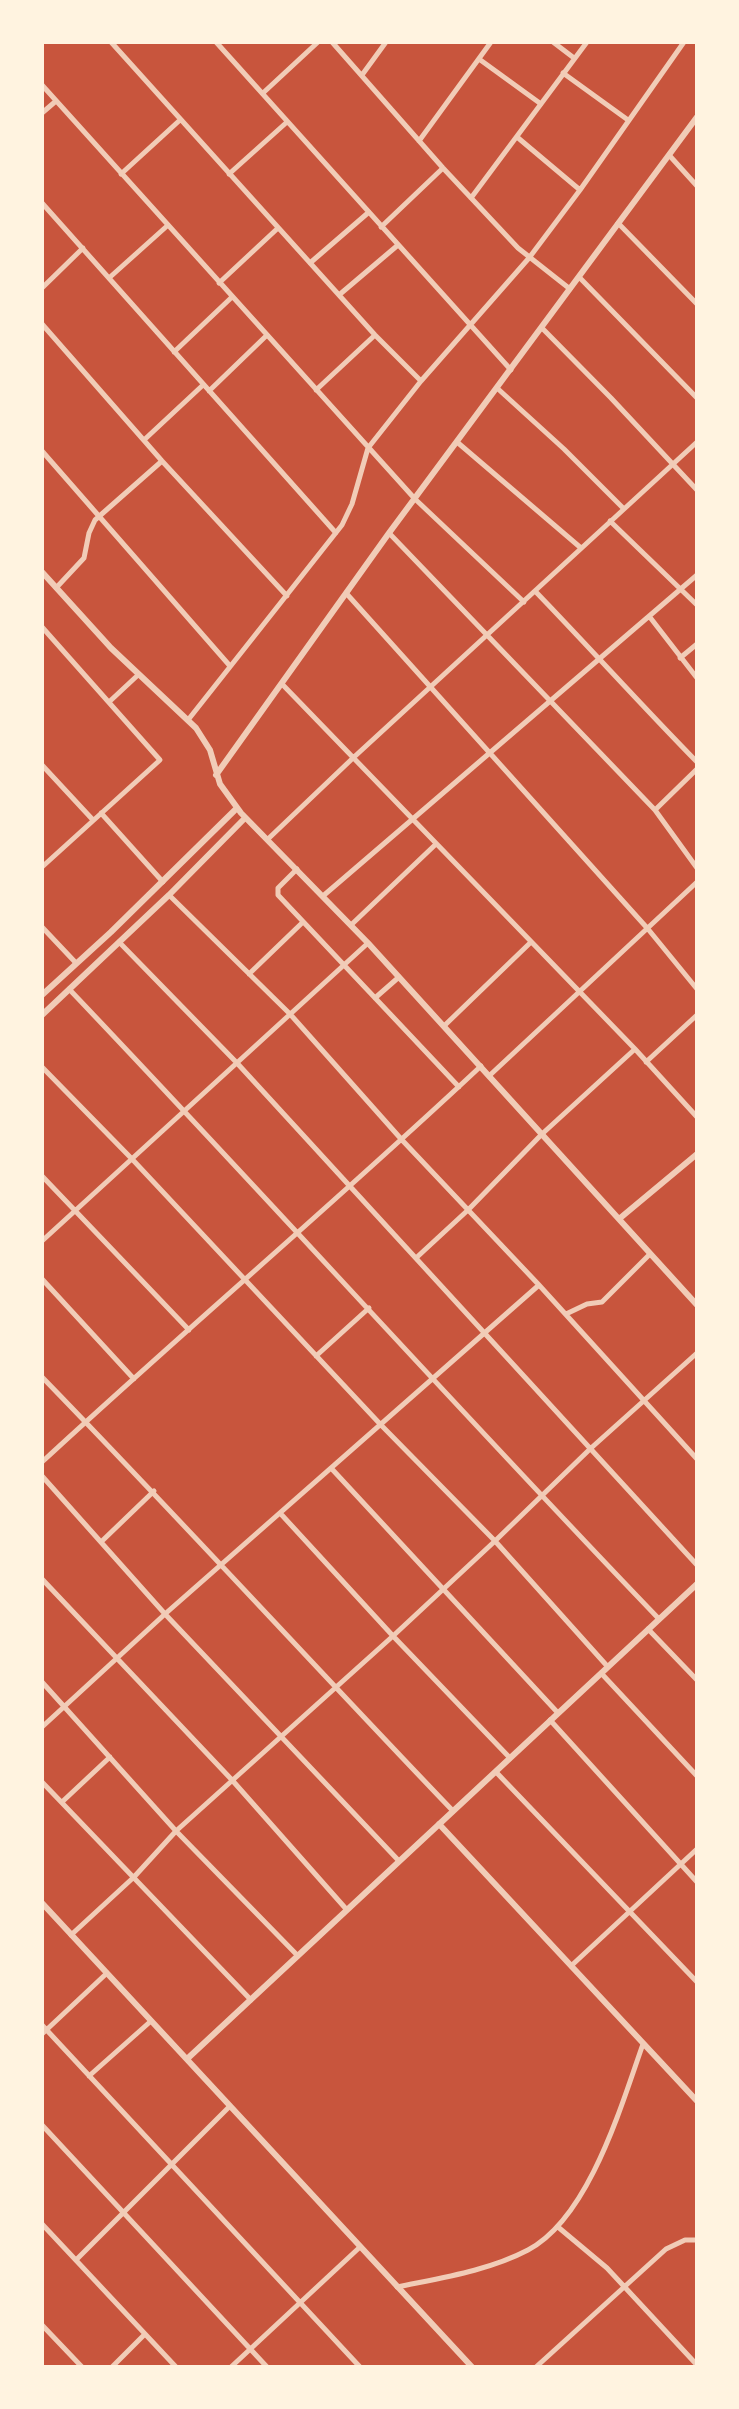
<!DOCTYPE html>
<style>
body{margin:0}
#map{position:relative;width:739px;height:2409px;overflow:hidden;background:#c8553d;font-family:"Archivo Narrow",sans-serif}
canvas{display:block}
.frame{position:absolute;inset:0;border:44px solid #fff3e0;pointer-events:none}
</style>
<div id="map">
<canvas width="739" height="2409"></canvas>
<div class="frame"></div>
</div>
<script>
const ctx = document.querySelector('canvas').getContext('2d');
ctx.lineJoin = 'round';
function stroke(path, color, width, dash) {
  ctx.strokeStyle = color;
  ctx.lineWidth = width;
  ctx.lineCap = dash ? 'butt' : 'round';
  ctx.setLineDash(dash || []);
  ctx.stroke(path);
}
stroke(new Path2D(`
 M111,42L375,335L421,381
 M216,42L511,370
 M332,42L443,168L518,248L570,289
 M553,42L574,58
 M479,59L541,104
 M563,73L628,120
 M362,75L386,42
 M42,85L415,499L524,602
 M263,93L318,42
 M42,113L56,101
 M517,137L580,190
 M419,141L491,42
 M669,155L697,186
 M121,174L180,120
 M229,174L287,122
 M471,198L587,42
 M42,203L336,533
 M618,223L697,304
 M381,227L443,168
 M310,263L369,212
 M109,278L167,226
 M580,278L697,398
 M219,283L278,228
 M42,288L83,248
 M339,295L398,245
 M42,324L162,461L287,596
 M542,328L611,398L697,490
 M174,352L232,297
 M497,388L564,449L624,509
 M316,390L375,335
 M209,391L266,336
 M144,440L203,385
 M457,442L581,548
 M42,451L230,666
 M610,521L697,605
 M389,533L655,810L697,868
 M56,588L84,558L89,533L95,520L162,461
 M535,591C590,648 642,706 697,762
 M346,593L648,929L697,989
 M649,616L697,678
 M42,627L160,760L42,867
 M680,658L697,644
 M282,684L635,1049L697,1117
 M109,702L138,675
 M188,720L342,525L352,504L368,448L421,381L529,258L580,190L684,42
 M42,765L93,820
 M655,810L697,769
 M101,813L163,882
 M268,839L353,758L697,442
 M297,869L278,888V895L459,1087
 M169,895L290,1014L402,1140L539,1285L697,1459
 M323,896L697,575
 M351,925L436,844
 M42,927L76,963
 M119,942L237,1063L697,1565
 M249,974L303,922
 M69,989C268,1198 460,1412 659,1619
 M375,998L399,977
 M444,1026L530,943
 M646,1062L697,1015
 M42,1067L132,1159L381,1425L495,1541L608,1667
 M489,1076L697,882
 M42,1176L189,1330
 M42,1241L368,943
 M416,1258L468,1210L542,1134L635,1049
 M42,1279L134,1379
 M566,1314L587,1304L602,1302L650,1254
 M316,1356L369,1308
 M42,1377C181,1520 315,1667 453,1811
 M42,1462C187,1328 337,1201 481,1066
 M331,1468L558,1713
 M42,1476L165,1614L399,1861
 M280,1513L393,1636L510,1758
 M101,1542L154,1491
 M42,1579L232,1780L347,1910
 M648,1629L697,1680
 M601,1673L697,1776
 M42,1682L176,1831L298,1956
 M550,1720L697,1882
 M42,1727L165,1614L539,1285
 M496,1772L697,1982
 M42,1782L251,2000
 M62,1802L110,1757
 M71,1935L134,1877L176,1831L393,1636L495,1541L590,1449L697,1353
 M571,1966L697,1849
 M42,2025L360,2367
 M42,2034L107,1973
 M89,2076L151,2021
 M42,2125L267,2367
 M42,2224L176,2367
 M558,2227L607,2268L697,2365
 M76,2260L230,2106
 M397,2287C440,2278 488,2271 528,2250C589,2218 621,2106 643,2044
 M42,2325L82,2367
 M112,2367L145,2334
 M231,2367L360,2247
 M536,2367L666,2249L685,2240H697`), '#f1ccb7', 5);
stroke(new Path2D(`
 M42,572L111,648L196,728L210,750L220,784L241,813L368,943L697,1305
 M216,775L389,533L697,117
 M42,995L111,932L237,808
 M42,1015L169,895L245,818
 M619,1219L697,1154
 M439,1824L697,2101
 M42,1903L472,2367
 M187,2059L697,1584`), '#f1ccb7', 6);
</script>
